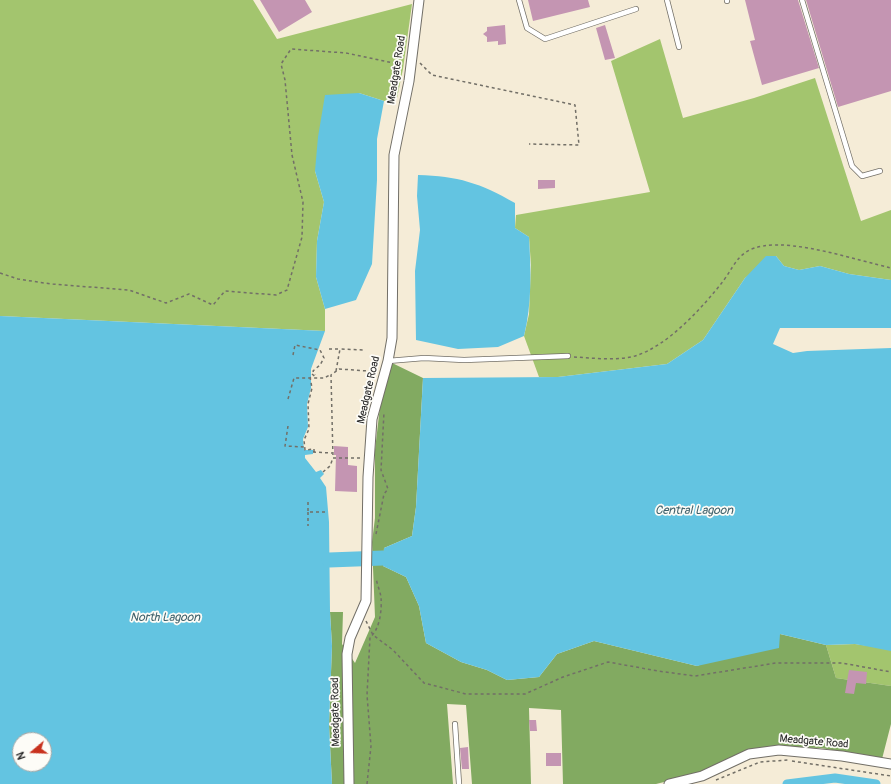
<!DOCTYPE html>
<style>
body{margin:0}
#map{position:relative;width:891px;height:784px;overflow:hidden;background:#f5ecd7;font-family:Pangolin,sans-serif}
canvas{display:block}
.north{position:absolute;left:12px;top:732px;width:40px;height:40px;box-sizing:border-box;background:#fdfcf7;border:1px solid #a9a8a5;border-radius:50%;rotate:251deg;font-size:11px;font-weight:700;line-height:16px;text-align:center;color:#2b2b2b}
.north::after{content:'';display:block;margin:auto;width:14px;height:18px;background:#c8321e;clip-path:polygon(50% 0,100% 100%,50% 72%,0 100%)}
</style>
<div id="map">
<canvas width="891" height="784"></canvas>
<div class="north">N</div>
</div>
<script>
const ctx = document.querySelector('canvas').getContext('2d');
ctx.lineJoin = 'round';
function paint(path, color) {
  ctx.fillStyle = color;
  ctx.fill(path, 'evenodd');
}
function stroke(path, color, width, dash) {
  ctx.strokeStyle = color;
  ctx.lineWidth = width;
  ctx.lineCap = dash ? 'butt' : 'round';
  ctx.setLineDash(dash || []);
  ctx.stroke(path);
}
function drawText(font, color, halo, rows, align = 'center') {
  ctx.font = font + ' Pangolin,sans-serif';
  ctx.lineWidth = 3.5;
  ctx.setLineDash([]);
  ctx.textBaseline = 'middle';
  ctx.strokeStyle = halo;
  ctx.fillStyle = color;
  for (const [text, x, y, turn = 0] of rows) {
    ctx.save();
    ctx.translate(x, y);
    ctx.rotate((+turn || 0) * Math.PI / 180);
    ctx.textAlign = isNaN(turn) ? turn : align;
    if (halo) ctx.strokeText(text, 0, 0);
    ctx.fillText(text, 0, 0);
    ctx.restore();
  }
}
paint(new Path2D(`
 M0,0H253L277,39L412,4L403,69L397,98L384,101L359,93L315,171L324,202L317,241L316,277L325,309V331L0,316Z
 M660,39L683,118L754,98L815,78L861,221L891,210V280L849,274L820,266L799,270L784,266L776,256L745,278L703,340L667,364L558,377H539L524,336L529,314L531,265L529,237L515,228L516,215L650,192L611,61Z
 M855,644L891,649V686L836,678L826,645Z`), '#a3c56e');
paint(new Path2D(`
 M388,361L423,378L416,507L412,536L384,548L383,566L406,577L419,606L426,643L461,662L487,670L507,680L539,677L557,654L594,641L697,666L780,634L826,645L836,678L891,686V724L882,759L821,748L770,747L751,751L704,772L656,784H563L561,710L529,708L531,784H472L466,705L447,704L453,784H332L329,725L332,646L330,612H343L342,644L355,663L375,617L372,542L375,518V450L382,389Z`), '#82aa61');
paint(new Path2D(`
 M359,93L384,101L377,139V180L372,264L356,300L325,309L316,277L317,241L324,202L315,171L318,137L325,95Z
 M418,175C458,176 480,183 515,203V228L529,237C531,271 532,303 524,336L498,347L458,349L416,340L415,271L420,230L417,196Z
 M766,256H776L784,266L799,270L820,266L849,274L891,280V328H780L773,344L793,353L807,351L891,348V651L855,644L826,645L780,634L779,648L697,666L594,641L557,654L539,677L507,680L487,670L461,662L426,643L419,606L406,577L383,566L384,548L412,536L416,507L423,378L558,377L667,364L703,340L745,278Z
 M0,316L325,331L311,369V388L307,404L308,427L303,439L304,450H313V454L305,455V458L316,472L321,470L324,474L320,478L326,487L329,522L330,612L332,646L329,725L332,784H0ZM20,740H44V764H20Z`), '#63c4e1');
stroke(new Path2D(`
 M787,784L835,778L876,784`), '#63c4e1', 9);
stroke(new Path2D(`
 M329,560L383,558`), '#63c4e1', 15);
paint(new Path2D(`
 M260,0H305L312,12L279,32Z
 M528,0H588L590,7L533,21Z
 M745,0H798L819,68L762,85L750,41L755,40Z
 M806,0H891V91L838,107Z
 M505,25L506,44L498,45V41L487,42V37L483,34L487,31V27Z
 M605,25L615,58L605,60L596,28Z
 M538,180H555V188L538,189Z
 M334,446L348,447V465L357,466V492L335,491L336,455H334Z
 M849,670L867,672L866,684L856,683L854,694L845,693Z
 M529,720H536L537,731H530Z
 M468,747L469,769H462L460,748Z
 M546,753H561V766H546Z`), '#c495b2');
const service = new Path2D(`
 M519,0L527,28L545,39L636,9
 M667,0L679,47
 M727,0V1
 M802,0L852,166L862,176L880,171
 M388,361L424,358L464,360L568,356
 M455,724L459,784`);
const minor = new Path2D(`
 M349,784L347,654L350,638L366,601L368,477L372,419L388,361L392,338L394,155L409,81L419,0
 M669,784L702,776L749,754L779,750L842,756L891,764`);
stroke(service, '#726f67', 6);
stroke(minor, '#726f67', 11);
stroke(new Path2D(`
 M420,63L432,75L575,105L579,145L529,144
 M0,273L18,279L51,284L129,290L166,303L189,294L213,305L225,291L276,295L287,290L302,237L303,202L292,155L285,80L281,64L291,49L346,53L403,65
 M329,349H340
 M293,355L295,345L320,350L324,358L320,365L313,371L315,375
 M574,357C594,358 615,361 635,356C668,346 703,307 724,280C736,263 739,250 763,246C796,240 857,260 891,268
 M336,371L340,349L364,350
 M312,374L317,378
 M310,377L312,388L308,404L309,429L304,440L305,450L314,449V452
 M288,399L294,378H324L330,375
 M288,426L285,446L305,447
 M313,452L332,453
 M360,458H333L331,375L339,369L368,371
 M323,472L330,466L333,458
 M308,502V512H328
 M308,512V526
 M376,534L384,494L388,489L381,470L384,412
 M366,621L373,635L393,650L424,683L466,694H525L563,677L608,662L658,671L695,676L776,663H842L891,672
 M792,761L891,776
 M716,780L760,762L788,760
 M367,784L371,746L367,695L370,637C380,630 382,609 381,597C380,591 377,584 376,578`), '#726f67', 1.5, [3, 3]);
stroke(service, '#fff', 4.5);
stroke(minor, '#fff', 9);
drawText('11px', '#2b2b2b', '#fdfcf7', [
 ["Meadgate Road",397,70,-81],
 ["Meadgate Road",369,390,-77],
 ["Meadgate Road",336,712,-91],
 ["Meadgate Road",814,742,5]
]);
drawText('italic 12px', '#3f616b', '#fdfcf7', [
 ["Central Lagoon",694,511],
 ["North Lagoon",165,618]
]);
</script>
